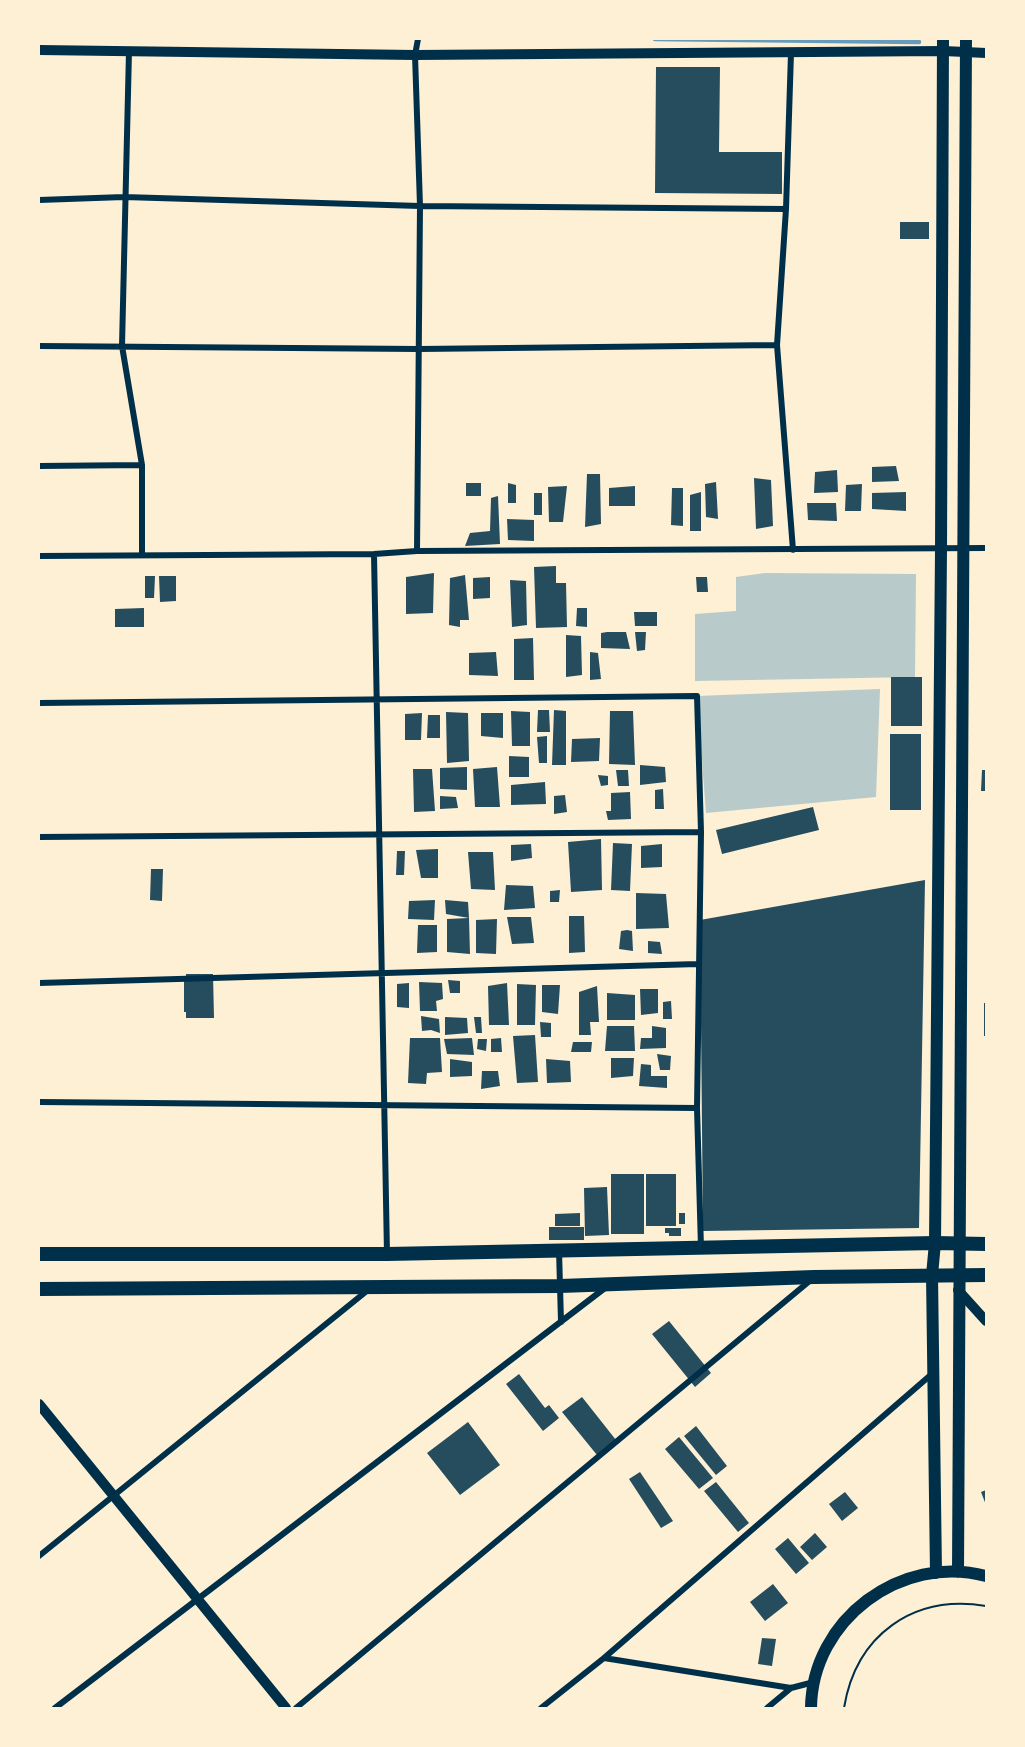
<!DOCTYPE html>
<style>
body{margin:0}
#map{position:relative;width:1025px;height:1747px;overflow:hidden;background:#fdf0d5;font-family:"Sofia Sans Condensed",sans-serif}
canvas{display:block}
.frame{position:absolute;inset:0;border:40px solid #fdf0d5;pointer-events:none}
</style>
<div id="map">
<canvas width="1025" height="1747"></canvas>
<div class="frame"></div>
</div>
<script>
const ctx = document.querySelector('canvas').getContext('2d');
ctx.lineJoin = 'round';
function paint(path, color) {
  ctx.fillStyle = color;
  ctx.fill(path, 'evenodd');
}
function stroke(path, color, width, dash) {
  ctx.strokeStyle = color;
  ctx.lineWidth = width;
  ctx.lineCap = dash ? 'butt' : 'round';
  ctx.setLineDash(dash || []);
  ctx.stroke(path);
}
paint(new Path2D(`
 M765,573L916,574L915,677L695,681V614L736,611V577Z
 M880,689L876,797L706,813L697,696Z`), '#b9caca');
stroke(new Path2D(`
 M655,39L919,42`), '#669bbc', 4.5);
paint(new Path2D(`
 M656,67H720L719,152H782V194L655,193Z
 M900,222H929V239H900Z
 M896,466L899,481L872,482V467Z
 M837,470L838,492L814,493L815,472Z
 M587,474H600L601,524L585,527Z
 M754,478L771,480L773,526L756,529Z
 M716,482L718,519L706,517L705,484Z
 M466,483H481V496H466Z
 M508,483L516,485V503H508Z
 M862,484L861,511H845L846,485Z
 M567,486L563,522H549L548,487Z
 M635,486V506H609V488Z
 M672,488H683V526L671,525Z
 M701,492V531H690V495Z
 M906,492V511L872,509V493Z
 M534,493H542V515H534Z
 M498,496L500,544L465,546L470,533L490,531L491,498Z
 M807,503H836L837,521L808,520Z
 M507,519L534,520V541L508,540Z
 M556,566V583H566L567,627L536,628L534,567Z
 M434,573L433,613L406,614V577Z
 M465,575L469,620H460V627L449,625L450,578Z
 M145,576H155L154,598H145Z
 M159,576H176V601L160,602Z
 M490,577V598L473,599V578Z
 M696,577H707L708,592H697Z
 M510,580L526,581L527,625L512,627Z
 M144,608V627H115V609Z
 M577,608H587V627L576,626Z
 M634,612H657V626H635Z
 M607,632H626L630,649L601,648V633Z
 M635,632H646L645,650L637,651Z
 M566,635L581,636L582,675L566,677Z
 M533,638L534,680H514V639Z
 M496,652L498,676L469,675V653Z
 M590,652L598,653L601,679L590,680Z
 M891,677H922V726H891Z
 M538,710H549L550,732H537Z
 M554,710L566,711V765H552Z
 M511,711L530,712V746H512Z
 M610,711H633L635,765L609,764Z
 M446,712L468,713L469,761L447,763Z
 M422,713L421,740H405V714Z
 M481,713H503V738L481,736Z
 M428,715H440V738H427Z
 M890,734H921V810H890Z
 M547,736V763H539L537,737Z
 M600,738L599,761L571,762L572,739Z
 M509,756L529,757V777H509Z
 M640,765L665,767L666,782L640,785Z
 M467,767V790L440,789V768Z
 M497,767L500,807H475L473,769Z
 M413,769H432L435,811L414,812Z
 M616,770H628L629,786H618Z
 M982,770H986V791H981Z
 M598,775L608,776V785L601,786Z
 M545,782L546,804L511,805V785Z
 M663,789L664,809H655V790Z
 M630,792L631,819L608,820L606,811H611V793Z
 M565,795L567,812L554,814V796Z
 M440,796L456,797L458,808L440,809Z
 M813,807L819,830L722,854L716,830Z
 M601,839L602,890L571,892L568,842Z
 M613,843L632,844L630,891L611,890Z
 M531,844L532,858L511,861V845Z
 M662,844V867L641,868V846Z
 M438,849V878H421L416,850Z
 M397,851H405L404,875H396Z
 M468,852H493L495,890L471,889Z
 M151,869H163L162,901L150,900Z
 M925,880L919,1228L703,1231L700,920Z
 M506,885L533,886L535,908L504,910Z
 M560,890L559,902H550V891Z
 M636,893L666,894L669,928L636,929Z
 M435,900L434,920L408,919L409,901Z
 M445,900L468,902L469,918L446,914Z
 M569,916H584L585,952L569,953Z
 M507,917H531L534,943L512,944Z
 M469,918L470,954L447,952V919Z
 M497,919L496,954L476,953V920Z
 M418,925H437V952L417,953Z
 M627,930L632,931L633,951L619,949L621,931Z
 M648,941L660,942L662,954L648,953Z
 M186,974H213L214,1018H186V1012H184V979H186Z
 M448,980L460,981V993H450Z
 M419,982L442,983L443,999L436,1001L437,1011H420Z
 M409,983V1008L397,1007V984Z
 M507,983L509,1025H489L488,986Z
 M517,984L536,985L535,1025H517Z
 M542,985H560L558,1014L542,1012Z
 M597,986L599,1022H590L591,1035H579V992Z
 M640,989H658V1013L641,1015Z
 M607,993L635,995V1020H607Z
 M671,1001L672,1019H663V1002Z
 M984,1003H986V1036H984Z
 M421,1016L439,1019L440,1033L431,1030L422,1031Z
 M445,1017L467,1018L468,1033L445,1035Z
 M474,1017H481L482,1033H476Z
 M540,1022L551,1023V1037H541Z
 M607,1026H634L635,1051H605Z
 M652,1026L666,1028V1048L640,1049L641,1038H652Z
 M535,1035L538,1082L517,1083L513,1036Z
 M410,1038H440L442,1072L427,1073L426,1084L408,1083Z
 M472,1038L474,1055L447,1054L444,1039Z
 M501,1038L502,1052H491V1039Z
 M478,1039H487L486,1051L477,1049Z
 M573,1042H592L591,1052H571Z
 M657,1054L671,1056L670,1070H660Z
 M611,1058H634L633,1076L611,1078Z
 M450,1059L472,1062V1076L450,1077Z
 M546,1059L570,1061L571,1082L547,1083Z
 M641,1064L651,1065V1076H667V1088L639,1086Z
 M482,1071H498L500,1086L481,1089Z
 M611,1174H644V1234H611Z
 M646,1174H676V1226H646Z
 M607,1187L609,1235L585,1236L584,1188Z
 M580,1213V1226H555V1214Z
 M679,1213H685V1224H679Z
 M549,1227H584V1240H549Z
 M665,1228H681V1236H669V1233H665Z
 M669,1321L711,1373L695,1387L652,1334Z
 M519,1374L545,1408L549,1405L559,1418L543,1431L506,1384Z
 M582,1397L616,1440L597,1455L562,1412Z
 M468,1422L500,1465L460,1495L427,1453Z
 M696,1426L727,1466L716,1475L684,1436Z
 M679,1437L713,1478L699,1489L665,1449Z
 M640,1472L673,1521L661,1528L629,1479Z
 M716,1482L749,1523L738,1532L704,1491Z
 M986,1490V1505L981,1492Z
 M845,1492L858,1508L842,1521L829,1504Z
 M815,1533L827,1547L812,1560L800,1547Z
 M788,1538L809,1563L796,1574L775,1549Z
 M773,1584L788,1603L765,1621L750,1602Z
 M762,1638L776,1639L772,1666L758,1664Z`), '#264d5e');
stroke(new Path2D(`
 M844,1708C856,1635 913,1594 986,1606`), '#003049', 2);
stroke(new Path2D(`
 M129,51L122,346L142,465V555
 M791,53L786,209L777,345L793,550
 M39,200L124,197L420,206L786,209
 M39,346L419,349L777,345
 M39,466L142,465
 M417,551L420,206L415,55L418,39
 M374,554L387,1254
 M39,556L374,554L417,551L986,548
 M39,703L697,696L701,832L697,1108L701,1248
 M39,837L701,832
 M39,983L698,964
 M39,1102L697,1108
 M559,1250L561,1322
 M39,1556L368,1290
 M604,1658L791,1688L814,1682
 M55,1708L605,1288
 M296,1708L812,1279
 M541,1708L604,1658L933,1373
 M767,1708L791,1688`), '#003049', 6);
stroke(new Path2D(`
 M39,50L415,55L944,51L986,53
 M958,1290L986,1321
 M39,1404L286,1708`), '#003049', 10);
stroke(new Path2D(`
 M958,1572L966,39
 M936,1573L932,1275L935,1243L941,550L943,39
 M811,1708C812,1620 901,1553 986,1576`), '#003049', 12);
stroke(new Path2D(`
 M39,1254H387L935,1243L986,1244
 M39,1289L560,1286L814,1277L986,1275`), '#003049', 14);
</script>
